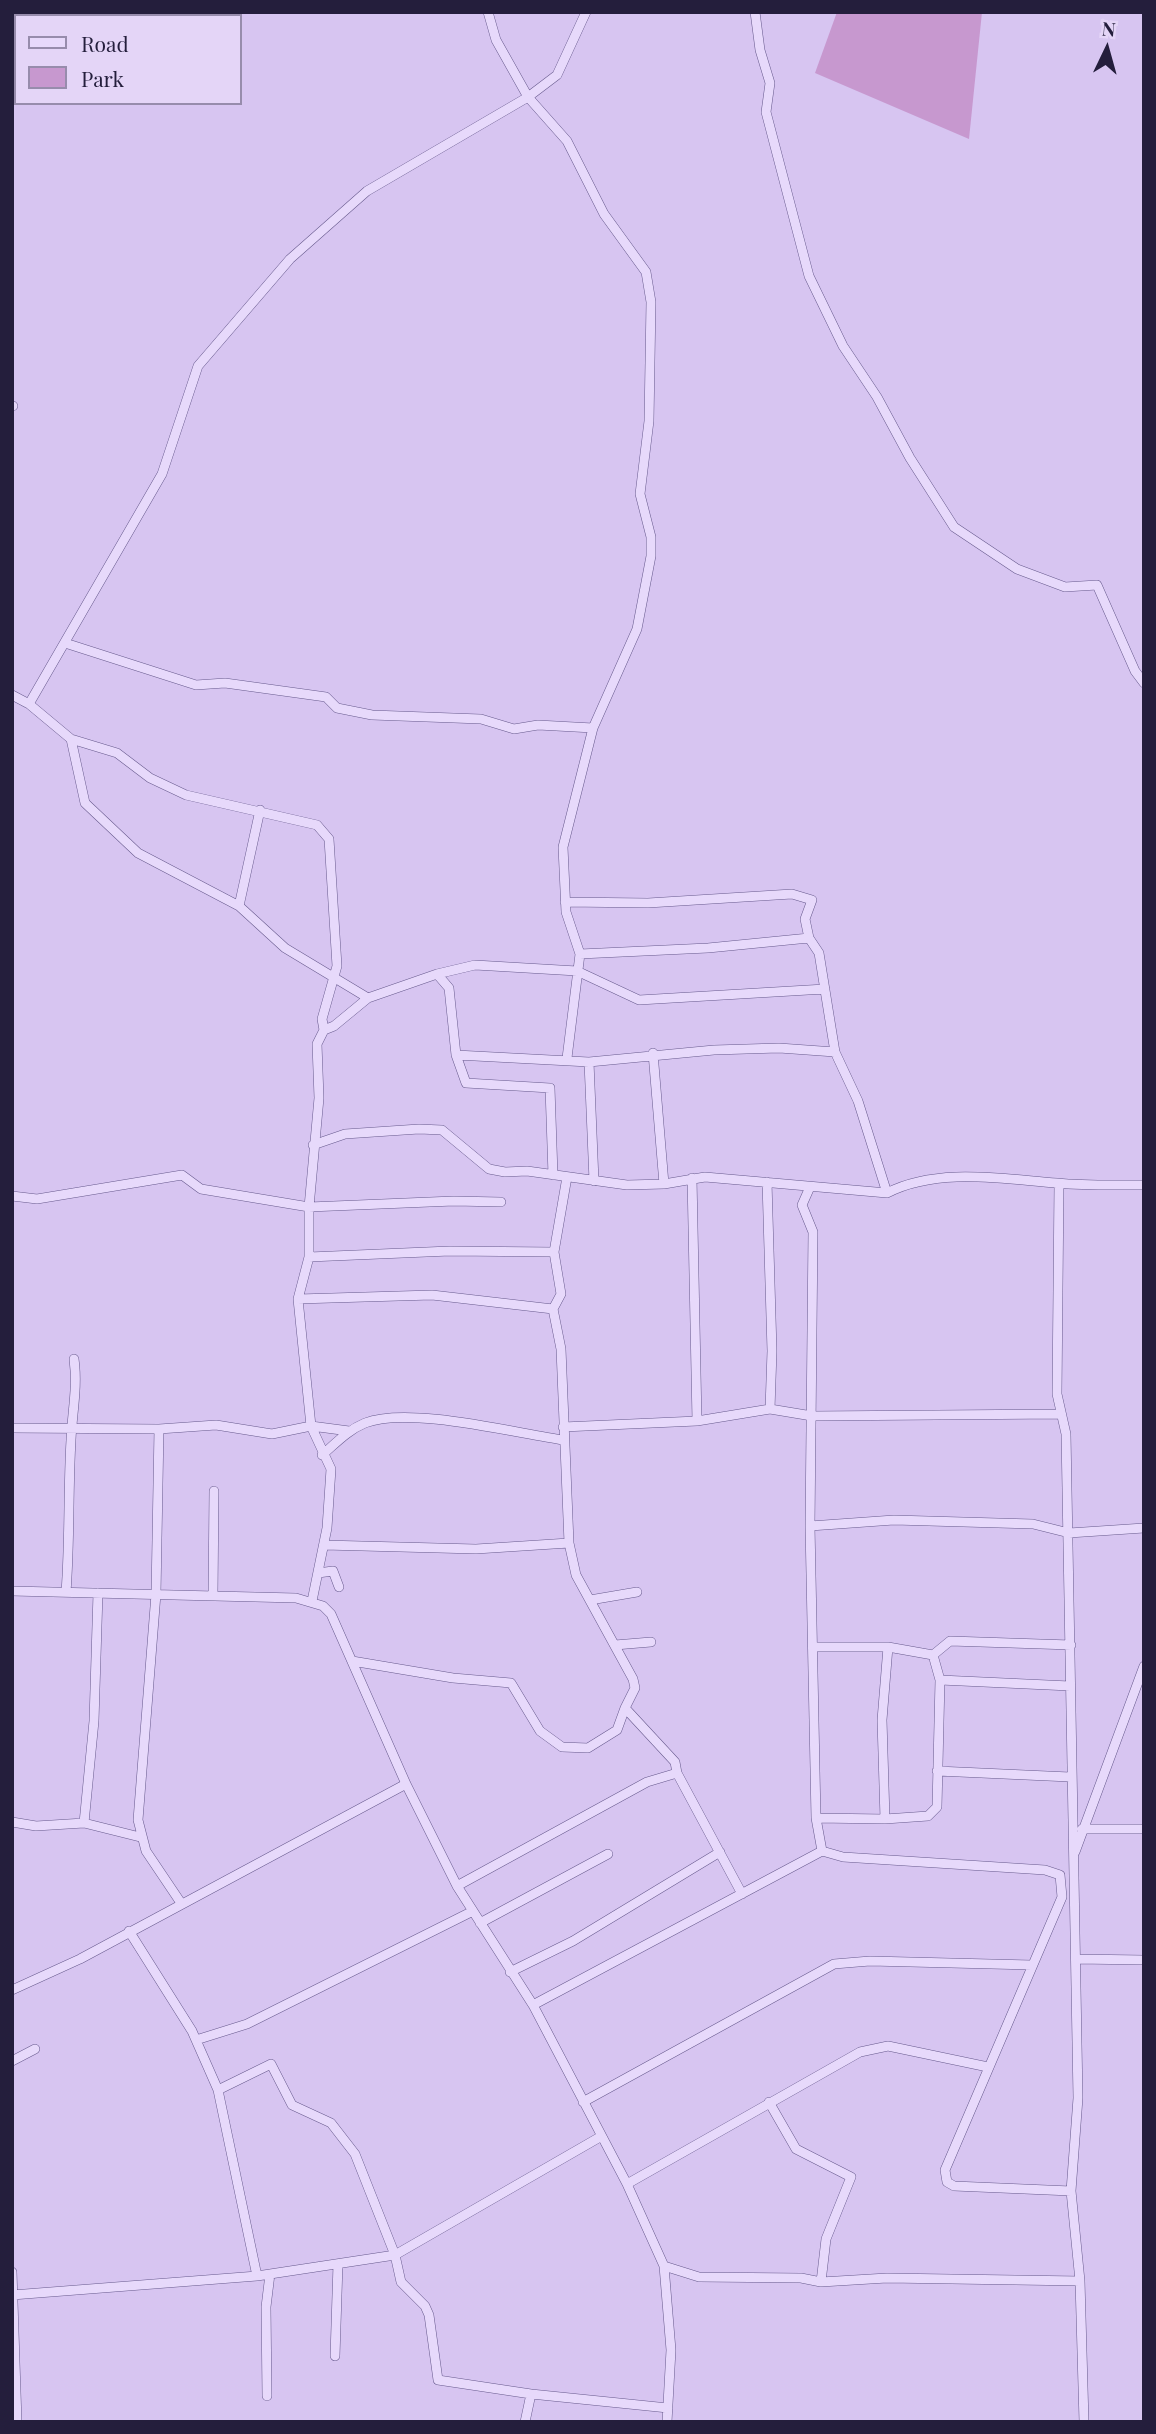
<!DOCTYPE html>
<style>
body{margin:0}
#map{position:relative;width:1156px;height:2434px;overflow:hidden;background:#d7c5f1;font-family:"Playfair Display",serif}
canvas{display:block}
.frame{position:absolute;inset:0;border:14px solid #241e3c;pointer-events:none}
.legend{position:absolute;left:14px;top:14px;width:228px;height:91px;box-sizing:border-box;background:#e4d5f7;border:2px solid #978cac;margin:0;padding:9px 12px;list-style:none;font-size:21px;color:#241e3c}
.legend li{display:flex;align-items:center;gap:14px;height:35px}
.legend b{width:35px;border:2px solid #978cac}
.north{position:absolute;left:1072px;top:14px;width:70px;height:70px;-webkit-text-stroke:5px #e4d5f7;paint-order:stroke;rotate:5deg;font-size:19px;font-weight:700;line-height:28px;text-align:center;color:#241e3c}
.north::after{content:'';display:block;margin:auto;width:24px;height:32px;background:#241e3c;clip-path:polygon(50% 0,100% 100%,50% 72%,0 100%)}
</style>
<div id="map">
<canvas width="1156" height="2434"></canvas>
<div class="frame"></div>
<ul class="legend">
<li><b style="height:9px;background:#e7d9fb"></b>Road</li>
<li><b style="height:19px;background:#c798cf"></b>Park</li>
</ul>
<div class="north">N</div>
</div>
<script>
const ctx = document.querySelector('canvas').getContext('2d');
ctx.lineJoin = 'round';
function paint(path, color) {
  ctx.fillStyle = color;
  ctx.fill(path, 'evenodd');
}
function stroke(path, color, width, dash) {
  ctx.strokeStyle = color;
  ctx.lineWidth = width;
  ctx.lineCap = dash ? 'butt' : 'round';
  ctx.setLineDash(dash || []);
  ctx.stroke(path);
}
paint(new Path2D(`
 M837,12H982L969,139L815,73Z`), '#c798cf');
const minor = new Path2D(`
 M488,12L496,40L528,97L567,141L604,214L646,272L651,302L649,421L640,494L651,537V556L637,629L593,728L563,847L566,912L580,954L567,1058
 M755,12L760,50L770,83L766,112L809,276L843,346L877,397L910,458L954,527L1017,569L1065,587L1097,585L1135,671L1144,683
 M12,406H13
 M65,643L196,685L225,683L326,697L337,708L372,715L481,719L514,729L538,725L593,728
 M12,695L29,704L162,474L198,366L290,259L367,191L528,97L557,75L586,12
 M29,704L71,739L85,803L138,853L239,906L285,948L368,998
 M71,739L117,753L150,778L186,795L317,825L329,839L337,966L322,1019L324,1030L317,1044L319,1098L309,1207V1257L298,1299L311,1426L331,1469L327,1528L312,1601
 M565,902L648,903L792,894L812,900L805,919L809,938L819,953L835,1052L858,1101L887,1193
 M239,906L260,810
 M580,954L708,948L809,938
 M437,974L449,988L456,1055L466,1083L550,1088L553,1175
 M324,1030L334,1026L368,998L437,974L475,965L577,971L639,1000L825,989
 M653,1053L664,1184
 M456,1055L589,1062L714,1050L779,1048L835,1052
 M589,1062L594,1181
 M313,1145L345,1134L419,1129L442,1130L489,1169L505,1172L527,1171L627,1185L664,1184L705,1177L887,1193C937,1167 1003,1179 1057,1183C1086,1186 1115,1185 1144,1185
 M567,1177L554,1252L561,1294L553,1309L561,1349L569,1543L576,1575L633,1679L635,1688L625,1708
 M692,1178L697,1421
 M767,1182L772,1351L770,1409
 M1059,1184L1057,1394L1066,1434L1078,2098L1071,2191L1080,2281L1084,2422
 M810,1187L802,1205L813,1232L810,1526L816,1818L822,1851L843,1857L1045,1870L1060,1875L1062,1897L945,2170L947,2182L954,2186L1071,2191
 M12,1196L37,1199L182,1175L201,1189L309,1207L454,1201L501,1202
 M309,1257L450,1251L554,1252
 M298,1299L432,1295L553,1309
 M563,1427L697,1421L770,1409L812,1416L1061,1414
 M12,1428L159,1429L216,1425L272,1434L311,1426L349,1431
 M159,1429L156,1594L138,1820L146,1851L181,1903
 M322,1455C336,1443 348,1430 365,1423C409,1406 514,1433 563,1440
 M810,1526L894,1520L1033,1524L1069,1533L1144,1528
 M324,1545L476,1549L569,1543
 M318,1573L333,1571L339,1587
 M12,1591L296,1598L323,1606L331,1614L406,1784L457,1886L533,2005L627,2184L664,2266L671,2350L667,2422
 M66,1592C70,1541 68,1491 71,1440C72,1413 78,1387 74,1359
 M213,1596L214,1491
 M590,1600L637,1592
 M615,1645L651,1642
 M814,1647H888L933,1655L950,1641L1071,1645
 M352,1661L453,1678L511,1683L540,1731L562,1747L588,1748L617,1730L625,1708L675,1762L677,1773
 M940,1680L1070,1686
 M937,1771L1070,1777
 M816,1818L885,1819L882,1720L888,1647
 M885,1819L928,1816L937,1807L940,1680L933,1655
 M12,1822L36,1826L84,1823L140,1837
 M84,1823L94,1721L98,1593
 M1082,1829H1144
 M1075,1852L1144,1666
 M457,1886L647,1782L677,1773L742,1894
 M480,1923L608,1854
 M129,1931L192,2031L218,2090L257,2276
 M1076,1959L1144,1960
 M510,1972L573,1941L720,1852
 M12,1990L80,1959L406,1784
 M533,2005L822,1851
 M196,2040L247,2024L473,1911
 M12,2061L35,2049
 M218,2090L271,2064L292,2105L331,2123L355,2154L395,2255L401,2282L425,2306L429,2315L438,2380L531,2394L668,2408
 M583,2102L834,1964L870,1961L1032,1965
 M769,2102L796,2149L851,2177L826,2239L821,2282
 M627,2184L860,2052L888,2046L988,2067
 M664,2266L699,2277L801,2278L821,2282L887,2278L1080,2281
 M12,2272L17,2422
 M12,2295L257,2276L395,2255L600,2137
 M335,2356L338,2264
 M267,2396L266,2307L270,2274
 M525,2422L531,2394`);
stroke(minor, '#675a8d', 10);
stroke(minor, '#e7d9fb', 9);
</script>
